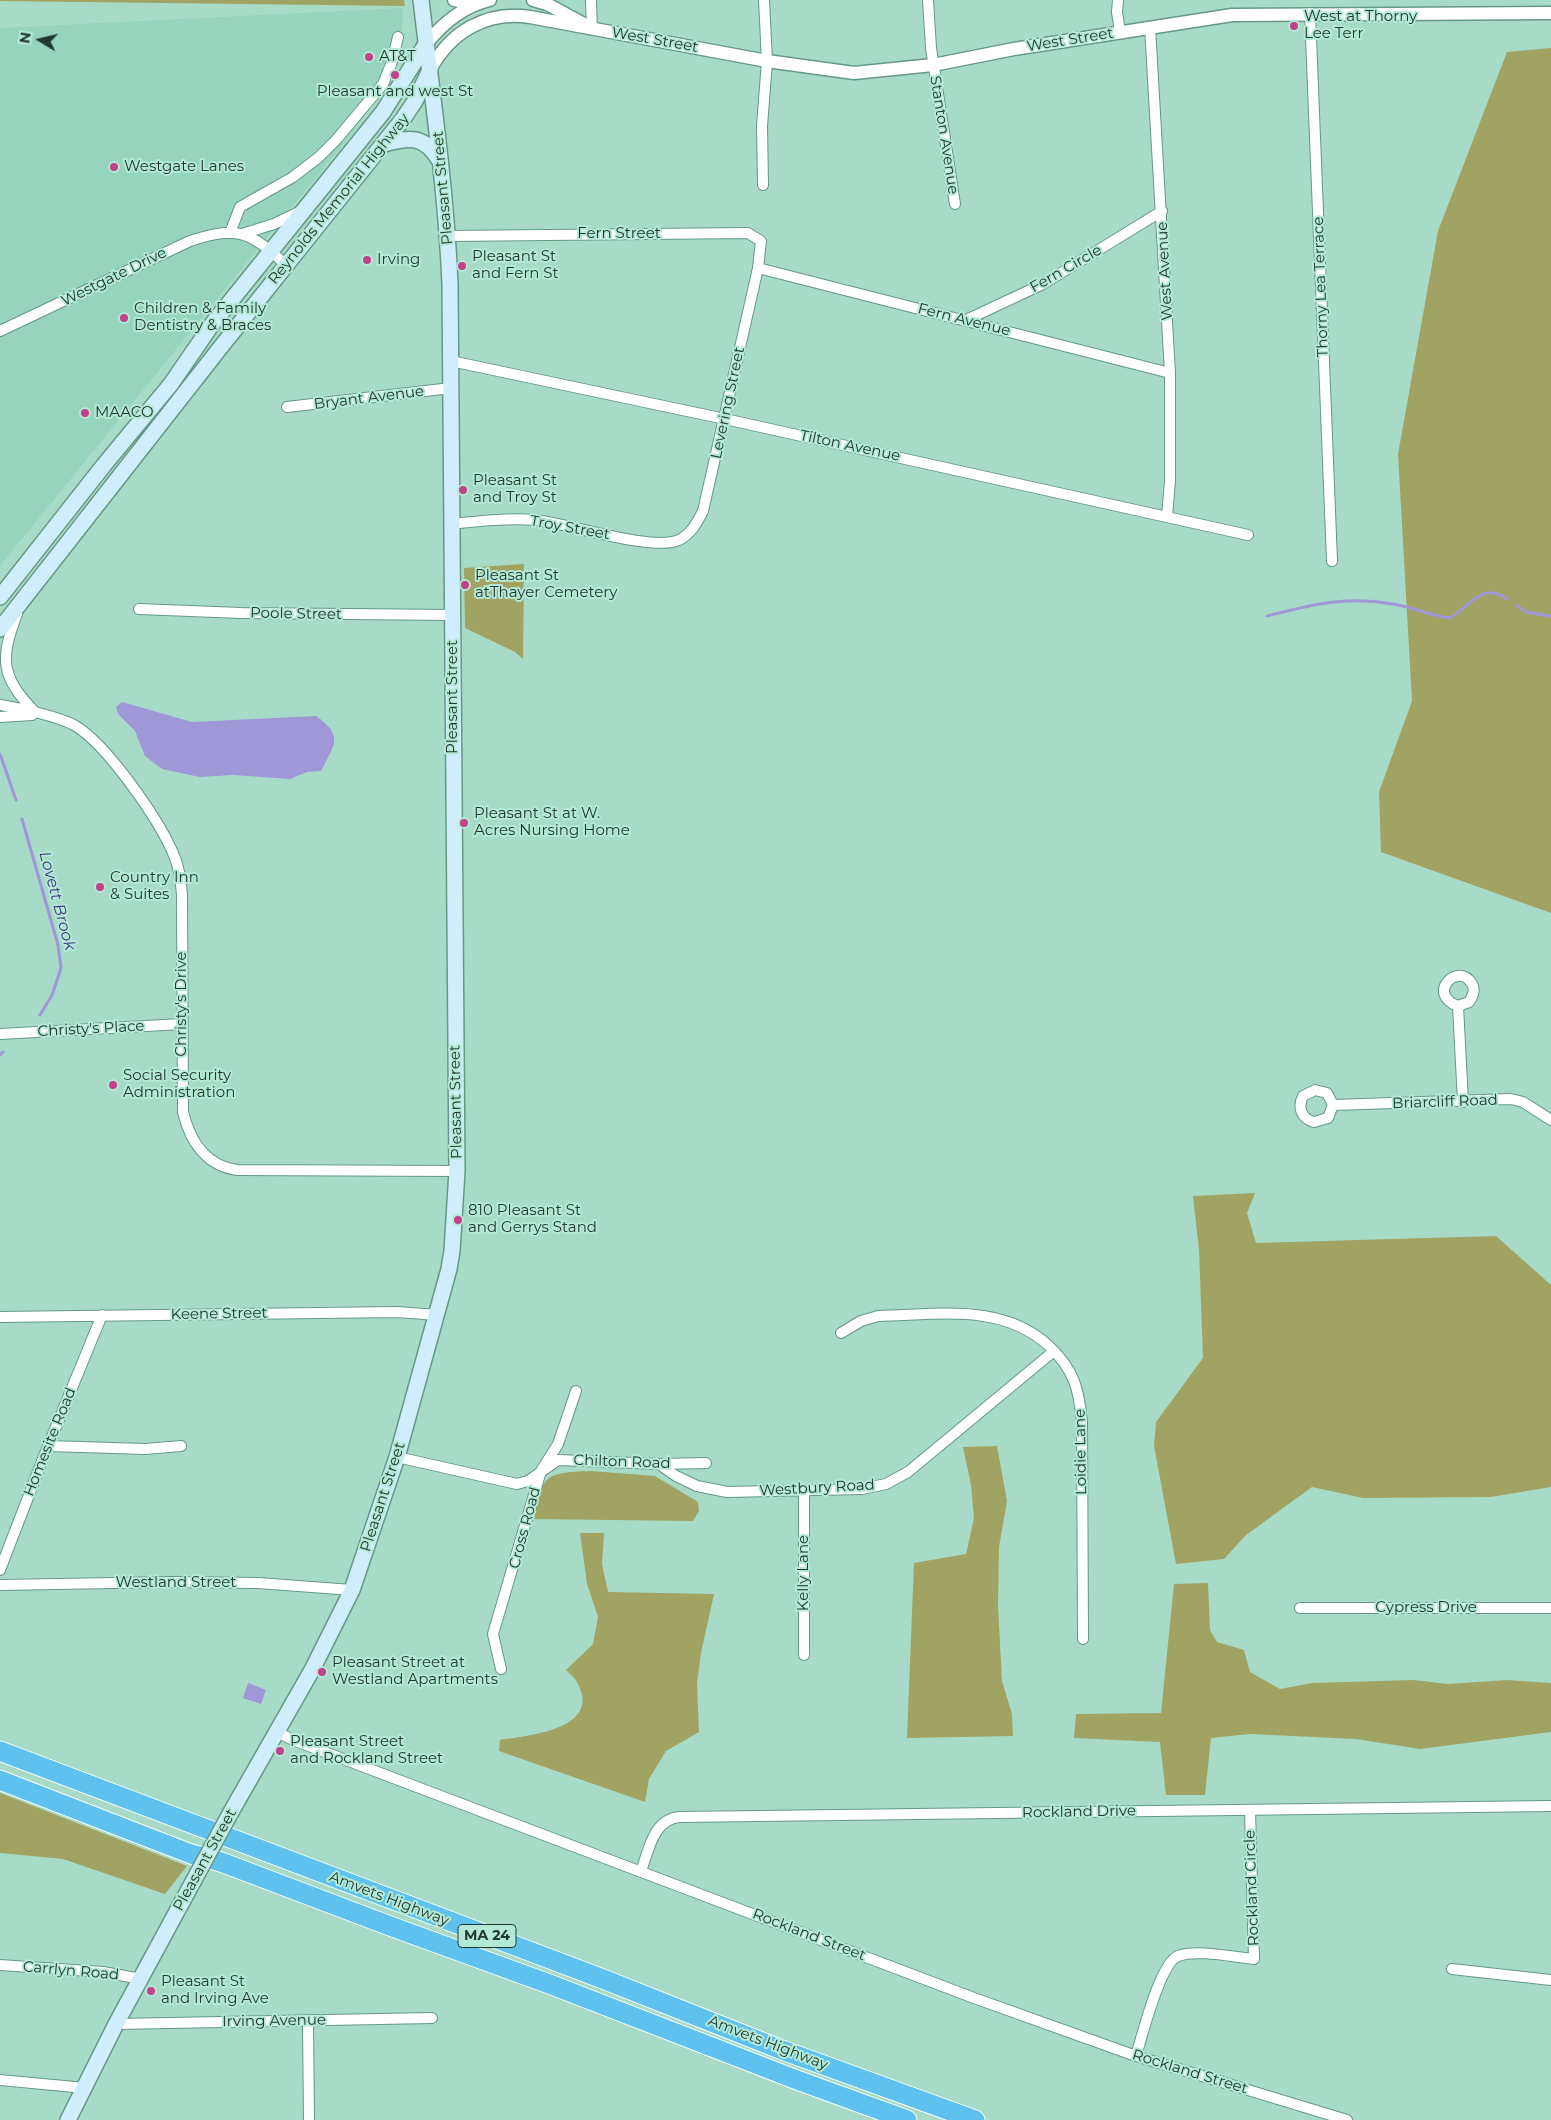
<!DOCTYPE html>
<style>
body{margin:0}
#map{position:relative;width:1551px;height:2120px;overflow:hidden;background:#a7dbc8;font-family:Montserrat,sans-serif}
canvas{display:block}
.north{position:absolute;left:15px;top:15px;width:50px;height:50px;-webkit-text-stroke:4px #b4e9d5;paint-order:stroke;rotate:279deg;font-size:14px;font-weight:700;line-height:20px;text-align:center;color:#233830}
.north::after{content:'';display:block;margin:auto;width:18px;height:22px;background:#233830;clip-path:polygon(50% 0,100% 100%,50% 72%,0 100%)}
</style>
<div id="map">
<canvas width="1551" height="2120"></canvas>
<div class="north">N</div>
</div>
<script>
const ctx = document.querySelector('canvas').getContext('2d');
ctx.lineJoin = 'round';
function paint(path, color) {
  ctx.fillStyle = color;
  ctx.fill(path, 'evenodd');
}
function stroke(path, color, width, dash) {
  ctx.strokeStyle = color;
  ctx.lineWidth = width;
  ctx.lineCap = dash ? 'butt' : 'round';
  ctx.setLineDash(dash || []);
  ctx.stroke(path);
}
function drawText(font, color, halo, rows, align = 'center') {
  ctx.font = font + ' Montserrat,sans-serif';
  ctx.lineWidth = 4;
  ctx.setLineDash([]);
  ctx.textBaseline = 'middle';
  ctx.strokeStyle = halo;
  ctx.fillStyle = color;
  for (const [text, x, y, turn = 0] of rows) {
    ctx.save();
    ctx.translate(x, y);
    ctx.rotate((+turn || 0) * Math.PI / 180);
    ctx.textAlign = isNaN(turn) ? turn : align;
    if (halo) ctx.strokeText(text, 0, 0);
    ctx.fillText(text, 0, 0);
    ctx.restore();
  }
}
paint(new Path2D(`
 M403,8L400,55L382,93L343,144L0,566V28Z`), '#96d4bd');
paint(new Path2D(`
 M404,0L405,6L0,1V0Z
 M1551,48V913L1381,852L1379,792L1412,701L1398,454L1438,231L1507,52Z
 M524,564L523,659L515,652L465,628L464,568Z
 M1255,1193L1247,1213L1256,1243L1496,1236L1551,1285V1487L1491,1497L1363,1498L1312,1487L1246,1535L1224,1559L1176,1564L1154,1446L1156,1422L1203,1358L1199,1250L1193,1196Z
 M997,1446L1007,1501L999,1547L998,1606L1002,1681L1012,1714L1013,1736L907,1738L914,1563L966,1554L974,1518L971,1485L963,1447Z
 M591,1471L655,1476L698,1502L699,1511L693,1521L531,1519C545,1474 543,1473 591,1471Z
 M580,1533H604L602,1564L608,1592L714,1594L701,1653L697,1683L699,1732L666,1751L649,1779L645,1802L499,1751L500,1740C524,1736 589,1731 582,1695C579,1683 576,1679 566,1670L593,1644L598,1617L587,1584Z
 M1208,1583L1210,1630L1217,1642L1244,1650L1250,1672L1280,1689L1312,1683L1414,1680L1448,1684L1507,1680L1551,1683V1732L1420,1749L1356,1739L1250,1734L1211,1738L1205,1795H1166L1160,1742L1074,1738L1076,1714L1161,1713L1174,1584Z
 M0,1793L187,1866L165,1894L63,1859L0,1853Z`), '#a1a362');
paint(new Path2D(`
 M122,702L192,722L316,716C344,736 335,744 321,771L307,772L290,779L233,775L200,777L162,769L145,756L135,731L118,714L116,707Z
 M248,1683L266,1690L261,1704L243,1698Z`), '#9f97d8');
stroke(new Path2D(`
 M1516,605L1526,612L1551,616
 M1267,616C1314,604 1345,596 1393,604C1412,607 1432,616 1450,618C1470,606 1483,581 1507,599
 M0,754L16,800
 M22,819L58,945L61,968L52,995L40,1015
 M0,1055L3,1052`), '#9f97d8', 3);
const minor = new Path2D(`
 M591,0L592,29
 M928,0L931,48L955,204
 M1118,0L1117,12L1120,32
 M1310,13L1332,561
 M1150,27L1170,373V481L1167,516
 M763,185L762,126L767,61L764,0
 M230,233L240,207L293,177L319,157L336,140L383,84L392,62L398,37
 M242,234L274,224L299,212
 M448,236L748,233L761,241L758,268L703,511C697,523 691,534 679,540C652,552 568,523 535,520C508,518 479,521 451,524
 M758,268L1170,373
 M966,320L1043,284L1162,211
 M0,331L190,241C239,225 250,232 286,265
 M451,361L725,419L1248,535
 M287,407L451,388
 M139,609L241,613L453,615
 M17,614C0,659 0,676 35,712
 M0,705C19,708 57,716 74,725C107,744 161,822 175,858C180,870 181,883 182,895L183,1112C190,1141 206,1166 237,1170L457,1171
 M0,717L32,715
 M1458,1006L1469,1002C1473,996 1476,990 1472,984C1459,960 1425,994 1458,1006L1463,1102
 M0,1034L182,1024
 M1333,1105L1328,1118L1314,1122C1302,1119 1297,1108 1303,1096L1315,1090L1327,1093L1333,1105L1511,1099L1523,1102L1551,1120
 M0,1317L397,1312L438,1315
 M841,1333L861,1321L878,1316C937,1315 1003,1302 1050,1347C1074,1370 1079,1389 1082,1422L1083,1639
 M48,1446L145,1449L181,1446
 M397,1457L517,1484L528,1481L558,1460L659,1464L706,1463
 M659,1464L676,1476L697,1486L727,1492L862,1489L886,1484L908,1472L1054,1351
 M804,1491V1655
 M0,1570L44,1456L102,1315
 M0,1585L171,1582L258,1583L352,1590
 M1300,1608H1551
 M501,1669L493,1634L541,1471L558,1444L576,1391
 M277,1732L293,1740L974,1998L1136,2056L1347,2120
 M641,1871C649,1850 653,1819 680,1817L1551,1806
 M0,1965L103,1972L141,1979
 M1452,1969L1551,1980
 M308,2020L309,2120
 M116,2024L432,2018
 M1136,2056C1142,2036 1160,1963 1178,1956C1197,1949 1233,1957 1254,1959L1250,1810
 M0,2080L85,2088`);
const tertiary = new Path2D(`
 M454,0L475,4
 M533,0L547,4L584,24
 M426,44C443,23 463,6 490,0
 M430,70C450,32 487,10 530,17L767,61L854,73L933,65L1014,49L1232,15L1551,13`);
const secondary = new Path2D(`
 M384,144C411,137 424,135 440,161
 M0,597L104,465L171,384L213,323L383,112L426,44
 M0,629L220,348L403,119L415,101L430,70
 M231,1812L312,1670L352,1590L397,1457L449,1269L452,1251L457,1171L450,284C446,188 432,95 421,0
 M68,2120L116,2024L182,1902`);
const motorway = new Path2D(`
 M0,1751L603,1979L782,2050L975,2120
 M0,1780L191,1854L221,1862L390,1926L552,1985L797,2080L907,2120`);
stroke(minor, '#669886', 12);
stroke(tertiary, '#669886', 15);
stroke(secondary, '#669886', 18);
stroke(motorway, '#fff', 21);
stroke(minor, '#fff', 10);
stroke(tertiary, '#fff', 12);
stroke(secondary, '#cfedfa', 15);
stroke(motorway, '#5fc2ee', 19);
const secondaryBridge = new Path2D(`
 M182,1902L231,1812`);
stroke(secondaryBridge, '#669886', 18, []);
stroke(secondaryBridge, '#cfedfa', 15);
for (const [x, y, r, color] of [
 [1294,26,5,"#c24189"],
 [369,57,5,"#c24189"],
 [395,75,5,"#c24189"],
 [114,167,5,"#c24189"],
 [367,260,5,"#c24189"],
 [462,266,5,"#c24189"],
 [124,318,5,"#c24189"],
 [85,413,5,"#c24189"],
 [463,490,5,"#c24189"],
 [465,585,5,"#c24189"],
 [464,823,5,"#c24189"],
 [100,887,5,"#c24189"],
 [113,1085,5,"#c24189"],
 [458,1220,5,"#c24189"],
 [322,1672,5,"#c24189"],
 [280,1751,5,"#c24189"],
 [151,1991,5,"#c24189"]
]) {
  const dot = new Path2D();
  dot.arc(x, y, r, 0, 2 * Math.PI);
  ctx.fillStyle = color;
  ctx.fill(dot);
  stroke(dot, '#b4e9d5', 2);
}
for (const [x, y, w] of [
 [487,1936,58]
]) {
  const box = new Path2D();
  box.roundRect(x - w / 2, y - 11.5, w, 23, 4);
  ctx.fillStyle = '#b4e9d5';
  ctx.fill(box);
  stroke(box, '#233830', 1);
}
drawText('bold 14px', '#233830', null, [
 ["MA 24",487,1936]
]);
drawText('15px', '#233830', '#b4e9d5', [
 ["West at Thorny",1304,17],
 ["Lee Terr",1304,34],
 ["AT&T",379,57],
 ["Pleasant and west St",395,92,"center"],
 ["Westgate Lanes",124,167],
 ["Pleasant St",472,257],
 ["and Fern St",472,274],
 ["Irving",377,260],
 ["Children & Family",134,309],
 ["Dentistry & Braces",134,326],
 ["MAACO",95,413],
 ["Pleasant St",473,481],
 ["and Troy St",473,498],
 ["Pleasant St",475,576],
 ["atThayer Cemetery",475,593],
 ["Pleasant St at W.",474,814],
 ["Acres Nursing Home",474,831],
 ["Country Inn",110,878],
 ["& Suites",110,895],
 ["Social Security",123,1076],
 ["Administration",123,1093],
 ["810 Pleasant St",468,1211],
 ["and Gerrys Stand",468,1228],
 ["Pleasant Street at",332,1663],
 ["Westland Apartments",332,1680],
 ["Pleasant Street",290,1742],
 ["and Rockland Street",290,1759],
 ["Pleasant St",161,1982],
 ["and Irving Ave",161,1999]
], 'left');
drawText('15px', '#233830', '#b4e9d5', [
 ["West Street",655,40,10],
 ["West Street",1070,40,-9],
 ["Stanton Avenue",944,135,81],
 ["Pleasant Street",443,188,-95],
 ["Reynolds Memorial Highway",339,199,-51],
 ["Fern Street",619,234],
 ["Fern Circle",1066,269,-30],
 ["West Avenue",1165,271,-93],
 ["Westgate Drive",114,277,-26],
 ["Thorny Lea Terrace",1321,287,-92],
 ["Fern Avenue",964,320,14],
 ["Bryant Avenue",369,398,-7],
 ["Levering Street",728,403,-78],
 ["Tilton Avenue",850,446,12],
 ["Troy Street",570,528,10],
 ["Poole Street",296,614,1],
 ["Pleasant Street",453,697,-90],
 ["Christy's Drive",182,1004,-90],
 ["Christy's Place",91,1029,-3],
 ["Pleasant Street",456,1102,-91],
 ["Briarcliff Road",1445,1102,-2],
 ["Keene Street",219,1314,-1],
 ["Homesite Road",50,1442,-68],
 ["Loidie Lane",1081,1452,-91],
 ["Chilton Road",622,1462,2],
 ["Westbury Road",817,1488,-3],
 ["Pleasant Street",383,1497,-72],
 ["Cross Road",525,1528,-75],
 ["Kelly Lane",804,1573,-90],
 ["Westland Street",176,1583],
 ["Cypress Drive",1426,1608],
 ["Rockland Drive",1079,1812,-1],
 ["Pleasant Street",205,1860,-61],
 ["Rockland Circle",1252,1888,-92],
 ["Amvets Highway",389,1899,21],
 ["Rockland Street",809,1935,21],
 ["Carrlyn Road",71,1971,5],
 ["Irving Avenue",274,2021,-1],
 ["Amvets Highway",768,2043,21],
 ["Rockland Street",1190,2072,17]
]);
drawText('italic 16px', '#443280', '#b4e9d5', [
 ["Lovett Brook",57,901,75]
]);
</script>
